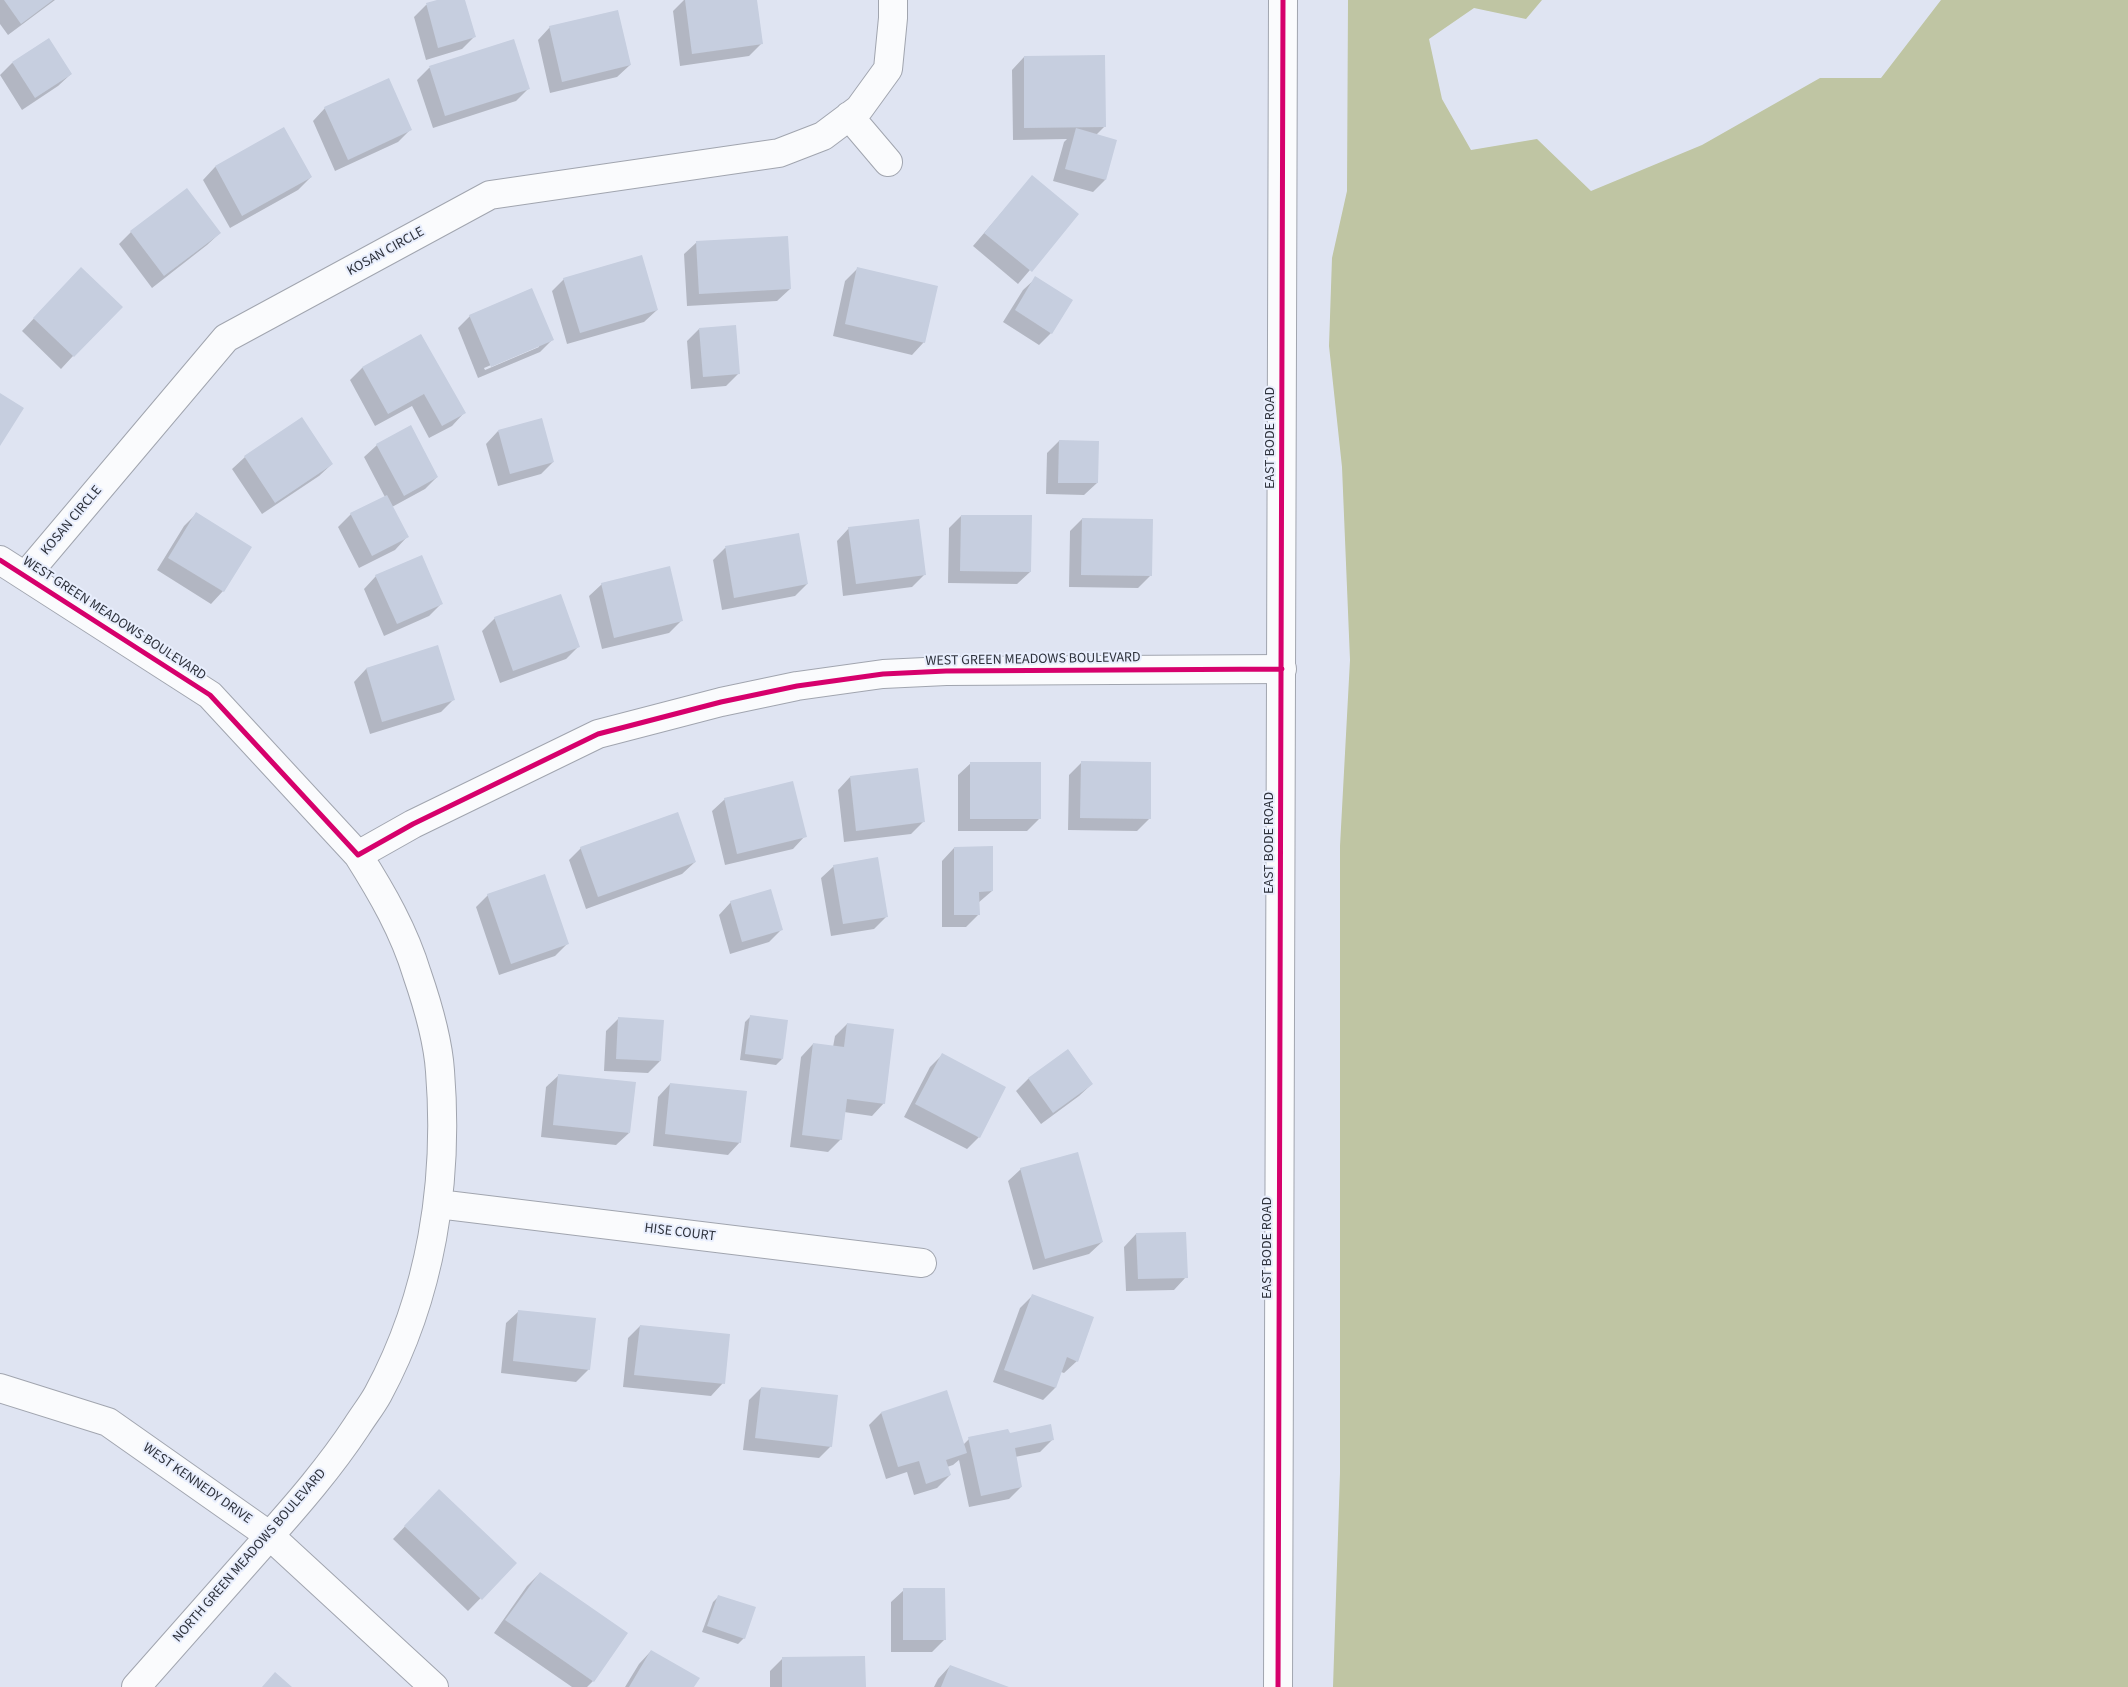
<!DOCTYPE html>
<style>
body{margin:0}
canvas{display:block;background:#dfe4f2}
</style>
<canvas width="2128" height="1687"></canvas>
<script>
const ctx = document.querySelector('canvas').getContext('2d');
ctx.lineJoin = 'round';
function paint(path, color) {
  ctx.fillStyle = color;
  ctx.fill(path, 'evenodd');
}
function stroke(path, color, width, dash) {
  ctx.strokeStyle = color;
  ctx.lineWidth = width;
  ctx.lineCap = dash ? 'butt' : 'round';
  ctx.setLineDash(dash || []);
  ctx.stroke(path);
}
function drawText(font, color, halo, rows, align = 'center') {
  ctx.font = font + ' "Source Sans 3",sans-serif';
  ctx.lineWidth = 4;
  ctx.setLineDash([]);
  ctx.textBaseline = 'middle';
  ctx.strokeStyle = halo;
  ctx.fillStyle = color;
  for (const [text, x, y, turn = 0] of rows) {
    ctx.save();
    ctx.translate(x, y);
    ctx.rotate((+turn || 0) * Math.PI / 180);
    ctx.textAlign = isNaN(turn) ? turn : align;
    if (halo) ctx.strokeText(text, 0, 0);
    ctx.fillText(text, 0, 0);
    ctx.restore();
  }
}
paint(new Path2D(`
 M1348,0H1542L1526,19L1474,8L1429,39L1442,99L1471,150L1537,139L1591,191L1702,145L1820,78H1881L1941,0H2128V1687H1333L1340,1473V846L1350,660L1342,467L1329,346L1332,258L1347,191Z`), '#bfc5a3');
paint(new Path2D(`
 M0,0H55L8,35L0,24Z
 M442,0H464L474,37L462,49L426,60L414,17L426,5Z
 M684,0H755L761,44L749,56L680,66L673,11Z
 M550,27L630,65L617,77L550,93L538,40Z
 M513,40L529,88L516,101L433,128L417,80L429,68Z
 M1024,57L1105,126L1096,135L1105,180L1093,192L1053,181L1064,142L1067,139L1013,140L1012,70Z
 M12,63L71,74L58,86L22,110L0,75Z
 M325,108L410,130L398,142L335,171L313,121Z
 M283,129L311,177L298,190L230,228L203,180L215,167Z
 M1032,177L1077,215L1018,284L973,246Z
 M131,232L220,233L207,245L152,288L119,244Z
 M697,242L790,289L777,301L687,306L684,254Z
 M858,268L924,342L912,355L833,336L845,281Z
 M1036,278L1051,333L1039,345L1003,322L1023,290Z
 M564,279L657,310L644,322L567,344L552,291Z
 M69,281L73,356L61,369L22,331Z
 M470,316L552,340L540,352L478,378L458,328ZM539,345V347L485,370L484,368Z
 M699,329L739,373L726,386L691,389L687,341Z
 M421,335L464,413L452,426L429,438L412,406L375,426L350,380L362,368Z
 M498,431L553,462L541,474L498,486L486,444Z
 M1059,441L1097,483L1084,495L1046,494L1047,453Z
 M377,445L437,477L425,489L392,507L407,537L395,550L359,568L338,527L351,514L385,497L364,457Z
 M245,457L332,464L319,476L262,514L232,469Z
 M196,514L223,591L211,604L157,570L184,526Z
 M961,516L1030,572L1017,584L948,583L949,528Z
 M1082,519L1151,575L1138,588L1069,587L1070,531Z
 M849,528L924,575L912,587L843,596L837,541Z
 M798,534L807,584L795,596L722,610L713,560L725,548Z
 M376,576L441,604L429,616L384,636L364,589Z
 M602,584L681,621L669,633L602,649L589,596Z
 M495,618L578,647L566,659L500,683L482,631Z
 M437,647L454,699L441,712L370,734L354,682L366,669Z
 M971,763L1039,819L1027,831H958V775Z
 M1081,763L1150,818L1137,831L1068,830L1069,775Z
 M850,777L923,822L911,834L844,842L838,790Z
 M725,799L805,836L793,849L725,865L712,811Z
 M581,848L695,862L682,874L586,909L569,860Z
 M954,848L992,891L978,903L979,914L966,927H942V861Z
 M834,866L886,917L874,929L831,936L821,878Z
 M488,895L567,944L555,956L499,975L476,907Z
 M731,902L781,930L769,942L730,954L719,915Z
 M751,1016L782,1059L776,1065L740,1060L745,1022Z
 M618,1019L660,1061L648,1073L604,1071L606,1031Z
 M847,1024L884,1103L872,1116L844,1112L841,1139L828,1152L790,1147L801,1057L813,1044L833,1047L835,1036Z
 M1068,1050L1092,1084L1079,1096L1041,1124L1016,1091L1028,1079Z
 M942,1055L979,1137L967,1149L904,1117L930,1067Z
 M559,1075L629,1133L616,1145L541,1137L546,1087Z
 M670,1084L740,1142L728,1155L653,1146L658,1097Z
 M1021,1169L1102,1242L1089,1254L1033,1270L1008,1181Z
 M1136,1234L1186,1277L1174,1290L1126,1291L1124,1247Z
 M1032,1296L1077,1361L1064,1373L1061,1372L1055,1388L1043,1400L993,1382L1020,1308Z
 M519,1311L589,1369L576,1382L501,1373L506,1323Z
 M640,1326L723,1383L711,1396L623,1387L628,1338Z
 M761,1388L831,1446L819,1458L743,1450L749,1400Z
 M881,1413L963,1445L969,1439L1009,1435L1053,1439L1040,1452L1015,1457L1021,1487L1009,1499L969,1507L959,1460L953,1465L947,1467L950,1475L937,1488L914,1495L907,1472L886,1479L869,1425Z
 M427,1503L515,1563L468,1611L393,1539Z
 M540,1573L593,1681L587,1687H572L494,1633L527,1586Z
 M904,1590L945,1639L932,1652H891V1602Z
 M719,1596L744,1638L738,1644L702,1632L713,1602Z
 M651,1651L693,1687H625L639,1664Z
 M783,1658L865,1687H770V1671Z
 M950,1666L1006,1687H934L938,1679Z`), '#0003');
paint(new Path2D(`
 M4,0H53L21,24Z
 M437,0H465L476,37L438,48L426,3Z
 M685,0H757L763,44L692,54Z
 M618,10L631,65L562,82L549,26Z
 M49,38L72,74L35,98L12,62Z
 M514,39L530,89L445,116L429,66Z
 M1105,55L1106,127L1024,128V56Z
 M389,78L412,130L348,160L324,107Z
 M284,127L312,177L242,216L215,166Z
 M1076,128L1117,140L1106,180L1065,169Z
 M1032,175L1079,214L1032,272L984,233Z
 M187,188L221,233L164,276L130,231Z
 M788,236L791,289L699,294L696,241Z
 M642,255L658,310L580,333L563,278Z
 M81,267L123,307L74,357L33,318Z
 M857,267L938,286L925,343L845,324Z
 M1035,276L1073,300L1052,334L1015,310Z
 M532,288L554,340L491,367L469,315Z
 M736,325L740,374L703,377L699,328Z
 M421,334L466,413L442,426L424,394L388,414L362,367Z
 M0,393L24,408L0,446Z
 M302,417L333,464L275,503L244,456Z
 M542,418L554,462L510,474L498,430Z
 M411,425L438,477L404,496L376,444Z
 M1059,440L1099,441L1098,483H1058Z
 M387,495L409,537L372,556L350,513Z
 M196,512L252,547L224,592L168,558Z
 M961,515H1032L1031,572L960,571Z
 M1082,518L1153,519L1152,576L1081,575Z
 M919,519L926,575L856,584L848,527Z
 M799,533L808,584L734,598L725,546Z
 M422,555L443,604L397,624L375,575Z
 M670,566L683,621L614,638L601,583Z
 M561,594L580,647L513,671L494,617Z
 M438,645L455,700L382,722L366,668Z
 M1081,761L1151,762V819L1080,818Z
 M970,762H1041V819H970Z
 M918,768L925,822L856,831L850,776Z
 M793,781L807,837L737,854L724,798Z
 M678,812L696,862L598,897L580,847Z
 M993,846V891L979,892L980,915H954V847Z
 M878,857L888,917L843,924L833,865Z
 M545,874L569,944L511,964L487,894Z
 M771,889L783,930L742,942L730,901Z
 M750,1015L788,1020L783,1059L745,1054Z
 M618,1017L664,1020L661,1061L616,1059Z
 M847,1023L894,1029L885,1104L847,1099L842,1140L802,1135L813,1043L844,1047Z
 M1068,1049L1093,1084L1053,1113L1028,1078Z
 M942,1053L1006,1087L980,1138L915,1104Z
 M558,1074L636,1082L630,1133L553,1125Z
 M670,1083L747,1091L741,1143L665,1134Z
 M1078,1152L1103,1242L1045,1259L1020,1168Z
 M1186,1232L1188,1278L1138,1279L1136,1233Z
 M1032,1294L1094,1317L1078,1362L1067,1357L1056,1388L1004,1370Z
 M518,1310L596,1318L590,1370L513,1361Z
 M640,1325L730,1334L725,1384L634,1375Z
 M761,1387L838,1395L832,1447L755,1438Z
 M947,1390L967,1453L946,1460L951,1475L926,1484L919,1461L898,1467L881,1412Z
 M1051,1424L1054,1440L1015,1448L1022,1487L981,1496L968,1437L1008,1429L1010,1433Z
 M439,1489L517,1563L482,1600L404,1526Z
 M540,1572L628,1633L594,1682L505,1620Z
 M903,1588H945L946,1640H903Z
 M718,1595L756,1607L745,1639L707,1626Z
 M651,1650L700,1678L694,1687H629Z
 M865,1656L866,1687H782V1657Z
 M950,1665L1009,1687H941Z
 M275,1672L292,1687H262Z`), '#c6cedf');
const street = new Path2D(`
 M849,116L888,162
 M0,560L210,695L358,855L413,824L598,734L721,702L797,686L883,674L946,671L1282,669
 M26,575L226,338L490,195L779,153L823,136L859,109L888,69L893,18V0
 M438,1204L922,1263
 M0,1388L108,1422L270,1536L434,1687
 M136,1687C179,1638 222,1590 265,1541C298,1504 330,1467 357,1426C364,1415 372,1405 378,1394C431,1296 449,1182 440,1071C438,1041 427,1003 417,974C404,931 382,893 358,855`);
const secondary = new Path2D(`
 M1278,1687L1283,0`);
stroke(street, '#a1a5af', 30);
stroke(secondary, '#a1a5af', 30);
stroke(street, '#fafbfd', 28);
stroke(secondary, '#fafbfd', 28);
stroke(new Path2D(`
 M0,560L210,695L358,855L413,824L598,734L721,702L797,686L883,674L946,671L1282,669
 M1278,1687L1283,0`), '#d6006c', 5);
drawText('14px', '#2e323c', '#e8eefd', [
 ["KOSAN CIRCLE",386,252,-29],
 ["EAST BODE ROAD",1271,438,-90],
 ["KOSAN CIRCLE",72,521,-50],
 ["WEST GREEN MEADOWS BOULEVARD",114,619,33],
 ["WEST GREEN MEADOWS BOULEVARD",1033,660,-1],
 ["EAST BODE ROAD",1270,843,-90],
 ["HISE COURT",680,1233,7],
 ["EAST BODE ROAD",1268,1248,-90],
 ["WEST KENNEDY DRIVE",197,1484,35],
 ["NORTH GREEN MEADOWS BOULEVARD",250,1556,-49]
]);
</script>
